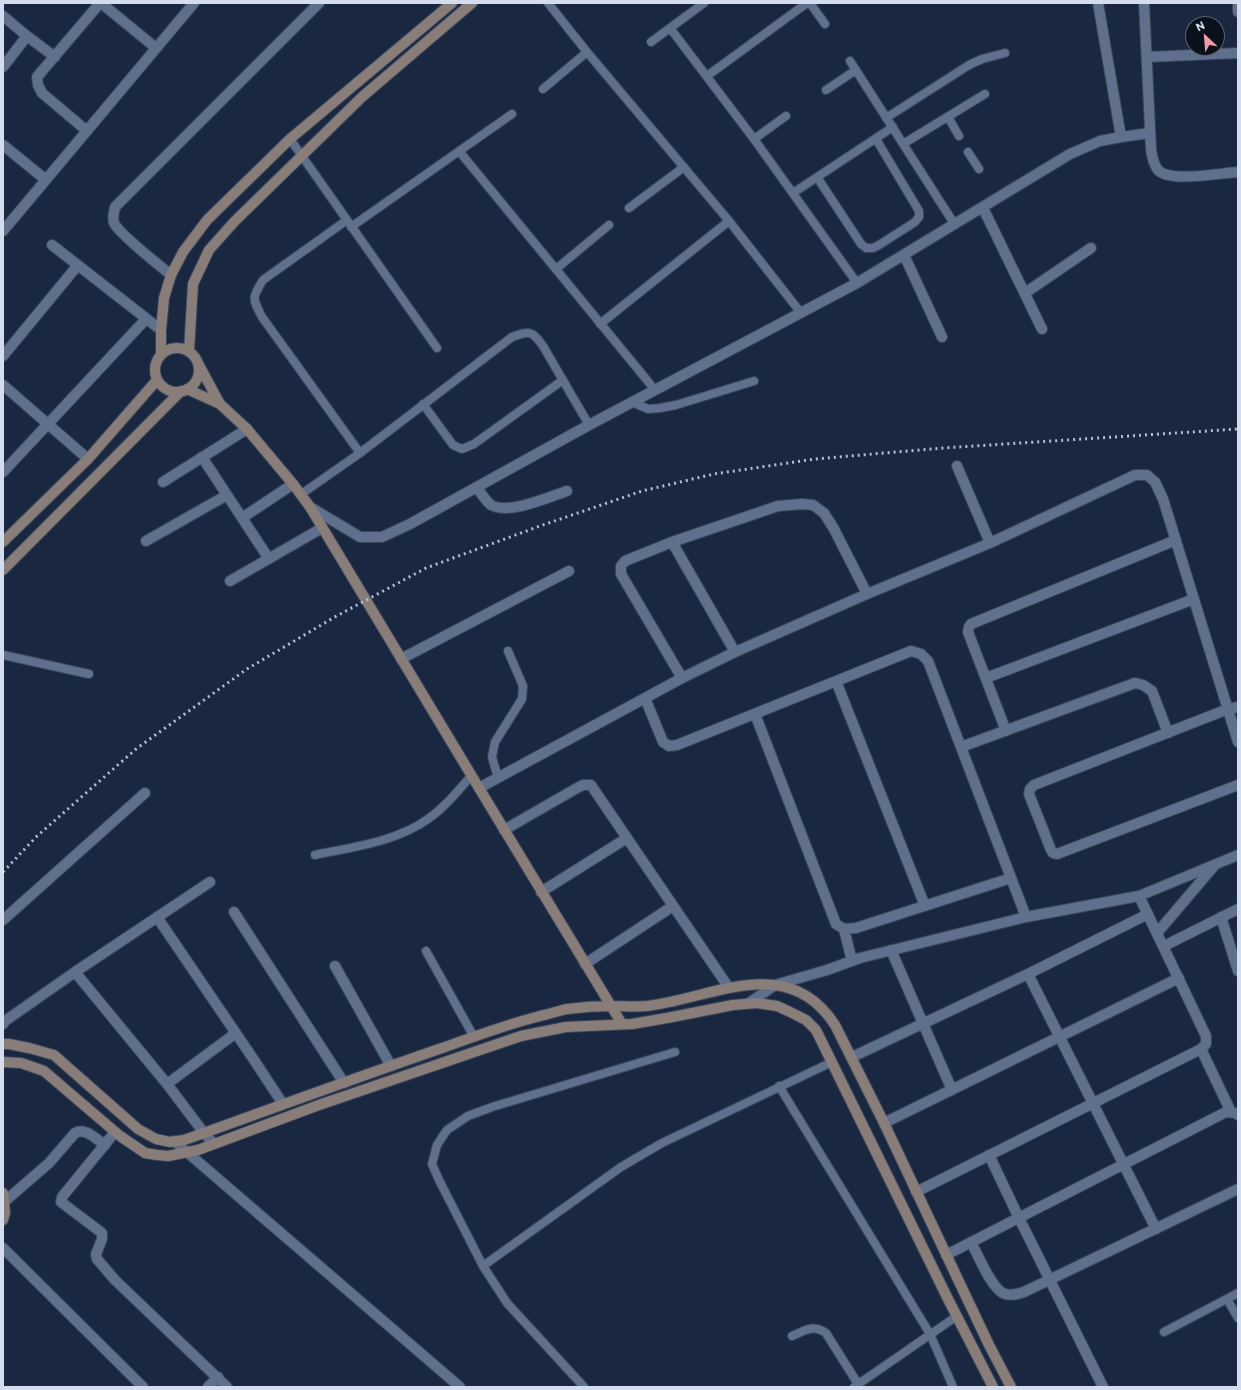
<!DOCTYPE html>
<style>
body{margin:0}
#map{position:relative;width:1241px;height:1390px;overflow:hidden;background:#192840;font-family:Commissioner,sans-serif}
canvas{display:block}
.frame{position:absolute;inset:0;border:4px solid #d3dded;pointer-events:none}
.north{position:absolute;left:1185px;top:16px;width:40px;height:40px;box-sizing:border-box;background:#0a111b;border:1px solid #5a636f;border-radius:50%;rotate:334deg;font-size:11px;font-weight:700;line-height:16px;text-align:center;color:#d3dded}
.north::after{content:'';display:block;margin:auto;width:14px;height:18px;background:#f39aa8;clip-path:polygon(50% 0,100% 100%,50% 72%,0 100%)}
</style>
<div id="map">
<canvas width="1241" height="1390"></canvas>
<div class="frame"></div>
<div class="north">N</div>
</div>
<script>
const ctx = document.querySelector('canvas').getContext('2d');
ctx.lineJoin = 'round';
function stroke(path, color, width, dash) {
  ctx.strokeStyle = color;
  ctx.lineWidth = width;
  ctx.lineCap = dash ? 'butt' : 'round';
  ctx.setLineDash(dash || []);
  ctx.stroke(path);
}
const service = new Path2D(`
 M548,3L587,52L729,221L801,313
 M810,3L825,24
 M670,28L754,139L857,283
 M651,42L704,3
 M850,61L955,225
 M707,76L807,3
 M543,89L587,52
 M826,90L856,70
 M948,117L959,136
 M886,118L969,65L982,59L1005,53
 M290,139L437,348
 M754,139L786,116
 M903,144L985,94
 M459,151L655,390
 M968,152L979,169
 M817,177L861,244L866,248H873L879,245L915,222L919,217V211L876,139
 M793,193L893,127
 M629,208L684,167
 M347,220L263,280C252,298 252,298 262,317L360,453
 M351,227L512,114
 M556,269L609,225
 M600,324L729,221
 M632,402L648,409L660,408L676,405L754,381
 M423,404L453,445L462,449L474,444L563,380
 M300,495L360,453L512,337C530,330 532,331 543,346L589,425
 M3,655L89,674
 M498,778L492,757L495,742L522,699L523,686L508,651
 M315,855C352,847 396,842 428,819C445,807 458,791 471,776
 M426,951L474,1037
 M779,1086L930,1334L953,1387
 M483,1266L621,1167L662,1143L832,1062
 M1227,1299L1238,1318
 M1164,1332L1238,1293
 M792,1336C806,1330 813,1324 826,1333L858,1384
 M584,1387L507,1303L483,1266L439,1180L432,1164L437,1145L447,1130L468,1116L492,1107L675,1052
 M854,1387L957,1316`);
const minor = new Path2D(`
 M101,3L156,48
 M1098,3L1121,137
 M1144,3L1151,149C1152,156 1153,164 1158,170C1170,183 1220,173 1238,172
 M1238,3V12
 M3,16L27,36L55,57
 M1147,57L1238,53
 M3,67L27,36
 M87,131L42,93L38,85L37,77L100,3
 M3,145L46,180
 M983,208L1042,329
 M3,231L194,3
 M52,245L161,330
 M904,255L942,337
 M171,275C159,265 119,234 114,223C112,217 114,213 115,207L319,3
 M1025,293L1091,248
 M3,356L78,265
 M3,385L88,459
 M202,457L269,559
 M957,466L990,543
 M3,472L146,319
 M163,482L247,429
 M477,488C481,493 486,501 491,505C509,515 549,497 567,491
 M310,507L360,537H382L410,524L589,425L857,283L1070,154L1100,141L1121,137L1150,133
 M242,518L293,484
 M146,541L227,495
 M672,542L735,652
 M230,581L322,528
 M401,659L569,571
 M682,678L621,574V566L625,561L672,542L778,506L802,504L813,505L824,513L834,529L867,594
 M986,678L1194,599
 M836,681L925,906
 M645,698L663,742L669,746L677,745L911,651L921,654L928,661L1026,917
 M1238,707L1228,709L1034,785L1030,789L1029,794L1051,850L1053,853L1057,854L1238,785
 M755,714L836,924L844,929L856,928L1011,878
 M1006,731L968,632L969,627L971,624L1176,540
 M961,747L1135,683L1143,685L1152,691L1168,733
 M479,788L682,678L735,652L867,594L990,543L1135,475H1147L1155,482L1163,499L1238,742
 M504,830L577,788L583,785H591L729,988
 M541,892L627,838
 M234,912L344,1083
 M157,917L252,1057L283,1104
 M1221,917L1238,971
 M3,920L145,793
 M844,929L852,961
 M1157,933L1214,866
 M1164,946L1238,909
 M891,950L952,1090
 M585,964L673,906
 M335,966L391,1066
 M75,972L167,1084L204,1133L214,1144
 M1028,974L1156,1229
 M749,1003L775,985L827,970L860,958L1026,917L1139,896L1238,855
 M3,1024L5,1021L75,972L210,882
 M1201,1049L1231,1112L1235,1113
 M852,1057L1028,974L1148,914
 M167,1084L236,1033
 M884,1123L1179,978
 M115,1132L62,1197L61,1202L102,1233V1239L96,1254L97,1259L115,1280L227,1387
 M174,1141L460,1387
 M989,1155L1019,1218L1103,1387
 M916,1192L1201,1049L1206,1044V1036L1139,896
 M4,1202L49,1163L75,1133C85,1127 96,1139 105,1145
 M971,1242C978,1255 992,1290 1005,1294C1012,1296 1018,1294 1024,1292L1238,1189
 M3,1248L143,1387
 M946,1255L1226,1112L1235,1113L1238,1115
 M208,1387L218,1377`);
const secondary = new Path2D(`
 M155 370a22 22 0 1 1 44 0a22 22 0 1 1-44 0Z
 M189,351L193,284L209,250L234,222L362,97L472,3
 M161,355V330L164,298L171,275L183,252L207,220L290,139L452,3
 M199,365L220,404L247,429L293,484L310,507L479,788L622,1024
 M187,389L220,404
 M3,542L88,459L157,380
 M3,570L181,391
 M3,1044H9L29,1048L54,1055L138,1129L156,1139L170,1142L184,1140L204,1133C284,1104 364,1075 445,1047C476,1036 508,1024 540,1016C549,1014 558,1011 567,1009C582,1007 598,1006 613,1006C624,1006 636,1007 647,1006C713,998 788,952 835,1025L884,1123L989,1345L1011,1387
 M3,1062L21,1063L44,1071L120,1136L145,1153L157,1155L168,1156L198,1150L319,1105L521,1036L566,1027L632,1024L667,1018L733,1005L757,1003L777,1006L788,1011L806,1020L816,1030L948,1299L993,1387
 M3,1193L5,1213L3,1220`);
stroke(service, '#3a455a', 10);
stroke(minor, '#3a455a', 12);
stroke(secondary, '#3a455a', 12);
stroke(service, '#5f708c', 8);
stroke(minor, '#5f708c', 10);
stroke(secondary, '#897d79', 10);
stroke(new Path2D(`
 M3,872L36,837L136,749L247,669L333,618L426,568L540,526L642,491L714,474L815,459L943,448L1238,429`), '#b4bfd0', 3, [2, 4]);
</script>
